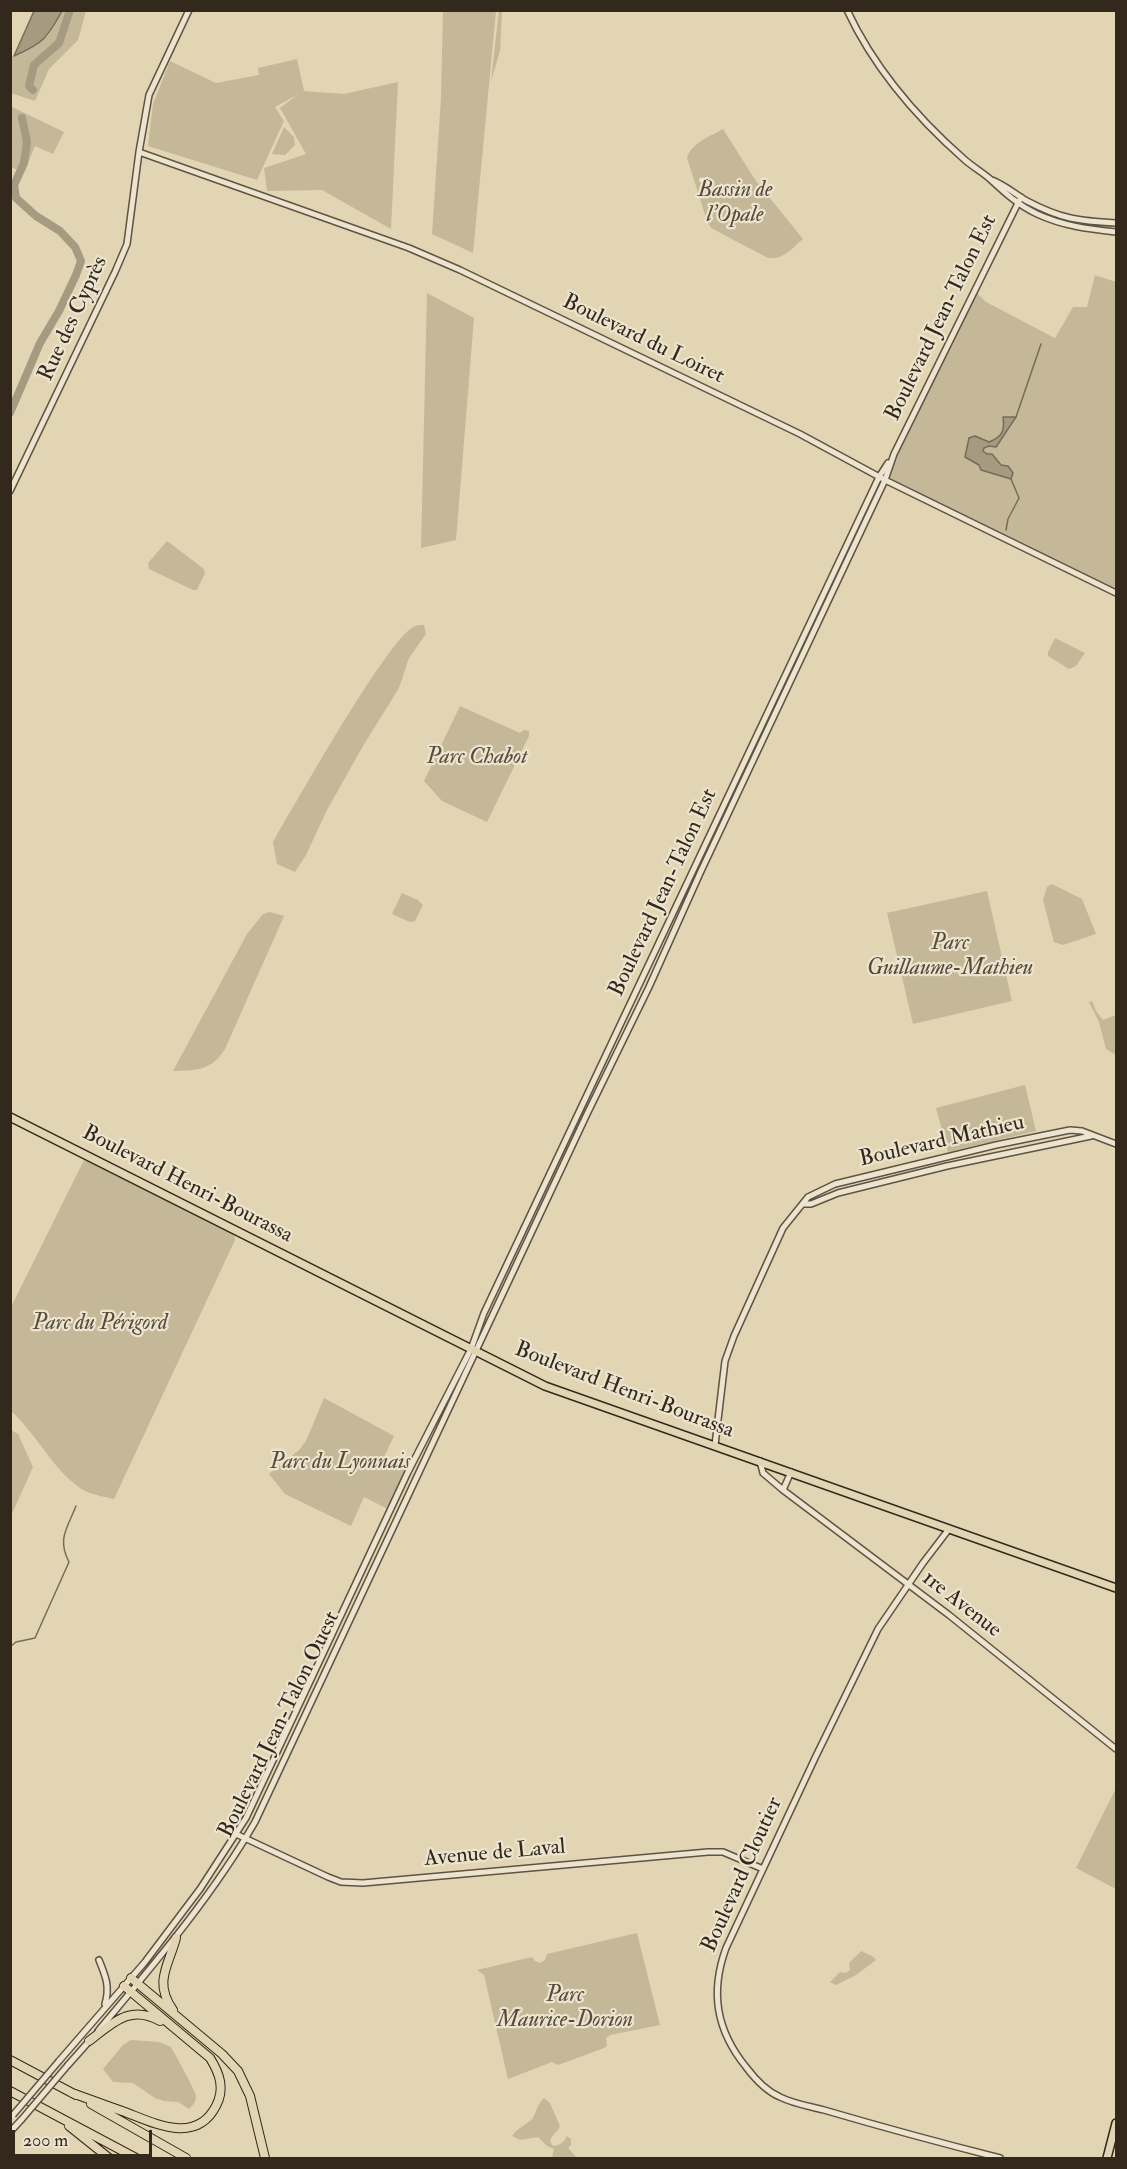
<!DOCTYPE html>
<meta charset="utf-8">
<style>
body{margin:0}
#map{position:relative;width:1127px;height:2169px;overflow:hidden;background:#e2d5b3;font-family:"IM FELL Double Pica",serif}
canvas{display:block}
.frame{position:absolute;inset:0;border:12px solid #33281c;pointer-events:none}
.scale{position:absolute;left:12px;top:2130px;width:140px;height:27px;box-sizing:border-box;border:3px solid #33281c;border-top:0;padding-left:8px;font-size:18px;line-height:21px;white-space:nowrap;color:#33281c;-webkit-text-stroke:4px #ece4ce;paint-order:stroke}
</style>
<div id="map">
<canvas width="1127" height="2169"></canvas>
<div class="frame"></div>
<div class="scale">200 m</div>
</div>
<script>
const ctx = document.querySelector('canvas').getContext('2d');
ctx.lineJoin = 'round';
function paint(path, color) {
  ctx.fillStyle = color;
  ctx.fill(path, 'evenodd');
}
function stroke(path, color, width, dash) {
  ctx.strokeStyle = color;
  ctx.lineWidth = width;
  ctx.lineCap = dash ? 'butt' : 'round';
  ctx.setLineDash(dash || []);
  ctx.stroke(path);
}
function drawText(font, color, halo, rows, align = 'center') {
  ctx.font = font + ' "IM FELL Double Pica",serif';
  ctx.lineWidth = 4.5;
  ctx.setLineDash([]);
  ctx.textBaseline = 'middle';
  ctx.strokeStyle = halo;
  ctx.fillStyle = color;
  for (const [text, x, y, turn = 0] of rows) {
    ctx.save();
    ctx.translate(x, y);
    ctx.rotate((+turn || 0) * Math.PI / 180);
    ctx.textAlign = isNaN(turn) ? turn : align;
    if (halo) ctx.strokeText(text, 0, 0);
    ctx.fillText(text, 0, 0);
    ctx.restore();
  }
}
paint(new Path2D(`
 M499,10L502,11L500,51L491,81Z
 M62,11H86L78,40L49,69L35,101L11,93L10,57L31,49L48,36Z
 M443,11H496L473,253L432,234L441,98Z
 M297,59L304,91L344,94L398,82L391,229L322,190L267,191L264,168L306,154L280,108L297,95L275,107L284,121L257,180L148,146L153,104L170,61L216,83L259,75L258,68Z
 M10,106L64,132L53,154L35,146L24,173L11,167V138L12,134L11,133Z
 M284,127L294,137L295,145L285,155L272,154Z
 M723,129L756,181L803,239C792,248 784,260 768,258L711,228L707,221L687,158C691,143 711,136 723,129Z
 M1095,275L1116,282V593L885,480L894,454L974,290L986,302L1055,338L1073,307H1087Z
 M427,293L474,318L456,540L421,548Z
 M167,541L204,569L205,573L197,590H193L149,569L148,563Z
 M424,625L426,634L409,658L399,688L363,746L327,810L306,855L295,872L277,864L273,842C293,808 389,636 415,626C418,625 421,625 424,625Z
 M1055,638L1085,653L1076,666L1069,669L1048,656V652Z
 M460,706L520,733L524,730L529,731V736L487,822L442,801L424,781Z
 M1052,884L1082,899L1096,934L1063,945L1054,942L1043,900L1047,887Z
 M987,891L1012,1001L913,1024L887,913Z
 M402,893L418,900L423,905L415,921L410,922L392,914Z
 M270,912L284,916L225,1049C211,1071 197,1070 173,1071L247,934L263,914Z
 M1092,1001L1096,1011L1103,1020L1116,1015V1055L1106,1049L1099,1022L1089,1002Z
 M1025,1085L1036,1131L948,1152L936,1108Z
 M84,1160L234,1234L235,1240L114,1499C105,1497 95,1495 87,1492C56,1476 38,1435 11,1411V1307Z
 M324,1398L394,1436L383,1459L408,1472L390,1510L364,1497L351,1526L285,1494L269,1474L299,1450L306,1441Z
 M11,1430L18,1434L33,1467L11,1516Z
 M1116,1788V1889L1076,1868Z
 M637,1933L660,2025L610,2035L606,2038L607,2046L604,2048L558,2065L552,2062L508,2079L484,1975L477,1970L532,1957L535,1961L540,1963L545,1960L547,1954Z
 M861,1951L872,1956L876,1960L856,1975L836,1985L830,1982L840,1972L846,1973L850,1970L849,1963Z
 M131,2040L159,2042L171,2047C175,2054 196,2092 196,2096C196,2102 193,2105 189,2109L178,2102L164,2101L155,2098L133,2083L113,2082L103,2069L123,2045Z
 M544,2098L550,2103L560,2126C558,2132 552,2134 550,2141L553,2146C561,2145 564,2142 567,2136L571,2139V2145L568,2148L577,2158H552L554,2149L547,2146L538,2137L520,2140L512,2136C517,2128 526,2125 532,2119C537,2113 536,2105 544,2098Z`), '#c4b899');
const water = new Path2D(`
 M34,11H62C47,38 44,43 14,56Z
 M1003,417H1016L996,447L989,446L984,448L983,451L987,454H992L1001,465L1008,466L1013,473L1011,479L981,470L979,465L965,457L969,438L975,436L989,442C1002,437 1005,431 1003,417Z`);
paint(water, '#a69a80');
stroke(water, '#786c58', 1.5);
stroke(new Path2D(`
 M1016,417L1041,344
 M1006,530L1008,519L1019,498L1011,479
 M10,1647L16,1642L35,1638L69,1562C57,1539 67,1529 76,1506`), '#786c58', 1.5);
stroke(new Path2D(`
 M33,90L29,86L34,65L59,43L70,10
 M10,413L40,343L59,311L76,275L81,261L75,247L60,231L36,216L16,198L14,185L24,163L27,142L22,118`), '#a69a80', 8);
const minor = new Path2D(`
 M847,10C874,68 917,118 965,160C973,167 982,172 990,179C1005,193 1018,205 1037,214C1063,226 1088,229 1116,232
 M139,152L409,248L460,270L800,434L885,480L1116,593
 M992,180C1005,185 1015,194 1027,201C1061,219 1079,221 1116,223
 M10,491L115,272L127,244L139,152L149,95L189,10
 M804,1204H811L838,1193L947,1166L1091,1136
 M715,1445L725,1361L734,1336L783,1228L808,1197L835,1184L996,1145L1070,1130L1082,1131L1116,1144
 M760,1461L763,1473L783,1490L949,1615L1116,1749
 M783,1490L791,1472
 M949,1529L923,1563L878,1629L816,1756L726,1948C710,1992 716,2030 746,2067C755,2079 766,2091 780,2097C794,2104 809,2106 824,2110C882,2127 941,2143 1000,2158
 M236,1834L328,1877L341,1882L363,1883L708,1852H723L763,1869
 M99,1960C106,1977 110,1987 105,2004
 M98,2031C154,1964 211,1898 255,1822L587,1114L649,987L701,871L885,480L894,454L1021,197
 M59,2061L145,1962L200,1889L246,1818L408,1472L471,1349L484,1313L879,477L888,463
 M68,2065L92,2038
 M10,2132L22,2119`);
const major = new Path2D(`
 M10,1117L545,1386L1116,1588
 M1107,2158L1116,2123`);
const highway = new Path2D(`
 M131,1978L222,2054L238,2071L250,2096L265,2158
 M173,2010C153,1982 169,1965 176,1938
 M89,2041C113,2023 130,2004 160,2021
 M10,2060L76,2095
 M10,2091L136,2158
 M72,2093C89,2099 107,2106 125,2112C154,2123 196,2145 216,2106C225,2089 220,2074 210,2058L124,1986
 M91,2104L186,2158
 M69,2126L109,2158`);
stroke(minor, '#5f5342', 8);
stroke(major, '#33281c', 10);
stroke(highway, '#33281c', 10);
stroke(minor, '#ece4ce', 5);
stroke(major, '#e2d5b3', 7);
stroke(highway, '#e2d5b3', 8);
const minorBridge = new Path2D(`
 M13,2115L59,2061
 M22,2119L68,2065`);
stroke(minorBridge, '#5f5342', 8, []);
stroke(minorBridge, '#ece4ce', 5);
drawText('italic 22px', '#574c3b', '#ece4ce', [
 ["Bassin de",735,191],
 ["l'Opale",735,216],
 ["Parc Chabot",477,758],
 ["Parc",950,944],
 ["Guillaume-Mathieu",950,969],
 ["Parc du Périgord",100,1324],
 ["Parc du Lyonnais",340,1463],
 ["Parc",565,1996],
 ["Maurice-Dorion",565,2021]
]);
drawText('22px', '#33281c', '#ece4ce', [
 ["Boulevard Jean-Talon Est",942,318,-64],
 ["Rue des Cyprès",74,319,-65],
 ["Boulevard du Loiret",643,340,26],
 ["Boulevard Jean-Talon Est",664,893,-65],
 ["Boulevard Mathieu",942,1142,-13],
 ["Boulevard Henri-Bourassa",187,1185,27],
 ["Boulevard Henri-Bourassa",624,1391,21],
 ["1re Avenue",961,1605,38],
 ["Boulevard Jean-Talon Ouest",280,1725,-64],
 ["Avenue de Laval",495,1854,-5],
 ["Boulevard Cloutier",743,1875,-66]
]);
</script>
